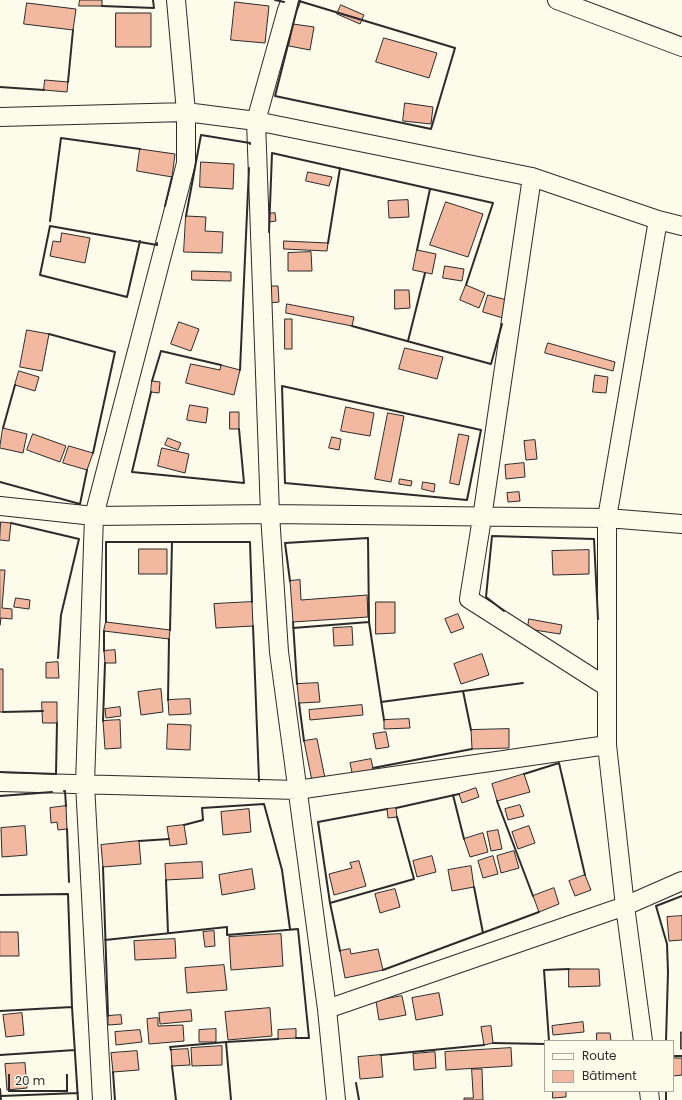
<!DOCTYPE html>
<meta charset="utf-8">
<style>
body{margin:0}
#map{position:relative;width:682px;height:1100px;overflow:hidden;background:#fdfbea;font-family:Poppins,sans-serif}
canvas{display:block}
.legend{position:absolute;left:544px;top:1040px;width:130px;height:52px;box-sizing:border-box;background:#fdfbea;border:1px solid #a9a89e;margin:0;padding:5px 7px;list-style:none;font-size:12px;color:#2b2b2b}
.legend li{display:flex;align-items:center;gap:8px;height:20px}
.legend b{width:20px;border:1px solid #a9a89e}
.scale{position:absolute;left:8px;top:1074px;width:60px;height:18px;box-sizing:border-box;border:2px solid #2b2b2b;border-top:0;padding-left:5px;font-size:12px;line-height:14px;white-space:nowrap;color:#2b2b2b;-webkit-text-stroke:3px #fdfbea;paint-order:stroke}
</style>
<div id="map">
<canvas width="682" height="1100"></canvas>
<ul class="legend">
<li><b style="height:5px;background:#fdfbea"></b>Route</li>
<li><b style="height:11px;background:#f2b8a0"></b>Bâtiment</li>
</ul>
<div class="scale">20 m</div>
</div>
<script>
const ctx = document.querySelector('canvas').getContext('2d');
ctx.lineJoin = 'round';
function paint(path, color) {
  ctx.fillStyle = color;
  ctx.fill(path, 'evenodd');
}
function stroke(path, color, width, dash) {
  ctx.strokeStyle = color;
  ctx.lineWidth = width;
  ctx.lineCap = dash ? 'butt' : 'round';
  ctx.setLineDash(dash || []);
  ctx.stroke(path);
}
const building = new Path2D(`
 M80,0H102V6H79Z
 M235,2L269,6L265,43L231,40Z
 M27,3L76,9L73,30L24,24Z
 M341,5L364,15L360,24L337,14Z
 M116,13H151V47H116Z
 M293,24L314,27L310,50L289,46Z
 M384,38L437,53L429,78L376,62Z
 M45,80L68,82L67,92L44,90Z
 M405,103L433,107L431,124L403,121Z
 M140,149L175,154L172,177L137,171Z
 M201,162L234,164L233,189L200,187Z
 M308,172L332,177L329,186L306,181Z
 M408,200L409,217L389,218L388,201Z
 M446,202L483,214L468,257L430,245Z
 M275,213L276,221L269,222L268,214Z
 M186,216L206,217L205,231L223,232L222,253L184,252Z
 M62,233L90,238L85,263L50,256L53,241L60,242Z
 M284,241L328,243L327,251L284,249Z
 M417,250L436,254L432,274L413,270Z
 M311,252L312,271H288V253Z
 M445,266L464,269L462,281L443,278Z
 M192,271L231,272V281L192,280Z
 M466,285L485,293L479,308L460,300Z
 M269,286H278L279,302L269,303Z
 M395,290H409L410,308L395,309Z
 M488,295L507,300L503,318L483,312Z
 M287,304L354,317L352,326L286,313Z
 M285,319H292V349H285Z
 M179,322L199,329L191,351L171,344Z
 M27,330L49,334L42,371L20,367Z
 M548,343L615,362L613,371L545,353Z
 M405,348L443,357L437,379L399,369Z
 M191,364L220,370L221,365L240,370L234,395L186,383Z
 M19,371L39,377L35,391L15,385Z
 M595,375L608,377L606,393L593,392Z
 M152,381L160,382L159,393L151,392Z
 M190,405L208,408L206,423L187,420Z
 M346,407L374,413L370,436L341,431Z
 M230,412H239V429H230Z
 M388,413L404,416L391,482L375,479Z
 M3,428L27,434L23,453L0,448Z
 M33,434L66,446L60,462L27,450Z
 M459,434L469,436L459,485L450,483Z
 M332,437L341,439L339,450L329,448Z
 M168,438L181,443L178,450L165,445Z
 M535,440L537,459L526,460L524,441Z
 M69,446L93,453L87,470L63,463Z
 M162,448L189,454L185,473L158,466Z
 M524,463L525,477L506,479L505,465Z
 M400,479L412,481L411,486L399,484Z
 M423,482L435,484L434,492L422,489Z
 M519,492L520,501L508,502L507,493Z
 M1,522L11,523L9,541L0,540Z
 M139,549H167V574H139Z
 M589,550V574L553,575L552,551Z
 M0,570H5L2,608L12,609V619L1,618L0,625Z
 M300,580L301,600L367,595L368,617L293,622L290,581Z
 M16,598L30,600L29,609L14,607Z
 M252,602L253,626L216,628L214,604Z
 M376,602H395V633L376,634Z
 M458,614L464,628L451,633L445,619Z
 M529,619L562,625L560,634L528,629Z
 M106,622L170,630L169,639L104,631Z
 M352,627L353,645L334,646L333,628Z
 M115,650L116,663H105L104,651Z
 M482,654L489,675L461,684L454,664Z
 M58,662L59,678H46V663Z
 M0,669H3V712H0Z
 M318,683L320,702L299,703L297,684Z
 M161,689L163,712L141,715L138,692Z
 M190,699L191,714L169,715L168,700Z
 M42,702H57V723H43Z
 M362,705L363,715L310,720L309,710Z
 M120,707L121,716L106,718L105,709Z
 M409,719L410,728L384,729V720Z
 M120,720L121,748L105,749L103,721Z
 M168,724L191,725L190,750L167,749Z
 M509,729V748L472,749L471,730Z
 M386,732L389,747L376,749L373,734Z
 M317,739L325,778L312,781L304,741Z
 M371,759L374,773L353,777L350,763Z
 M524,774L530,792L497,801L492,784Z
 M476,788L479,797L462,803L459,794Z
 M520,805L524,816L508,820L505,809Z
 M66,806L67,829L58,830L57,822L51,823L50,808Z
 M396,808L397,817L388,818L387,809Z
 M249,809L251,832L223,835L221,812Z
 M184,825L187,844L170,846L167,827Z
 M25,826L27,855L2,857L1,828Z
 M529,826L535,843L518,849L512,832Z
 M498,830L502,849L491,851L487,832Z
 M483,833L488,852L470,857L464,839Z
 M139,841L141,864L103,867L101,845Z
 M514,851L519,868L501,873L497,856Z
 M432,856L436,872L417,877L413,861Z
 M493,856L498,874L483,878L478,861Z
 M359,861L366,886L334,895L329,874L352,868L350,863Z
 M202,862L203,878L166,880L165,864Z
 M471,866L474,887L452,891L448,870Z
 M252,869L255,889L222,895L219,875Z
 M585,875L591,890L575,896L569,881Z
 M554,888L559,904L539,912L533,896Z
 M395,889L400,907L380,913L375,894Z
 M682,916V940L669,941L667,917Z
 M214,931L215,946L205,947L203,932Z
 M0,932H18L19,956H0Z
 M281,934L283,966L231,970L229,937Z
 M175,939L176,958L135,960L134,941Z
 M350,949L351,954L378,949L383,970L345,978L340,951Z
 M224,965L227,990L187,993L185,968Z
 M569,969H599L600,986L569,987Z
 M439,993L443,1015L416,1020L412,998Z
 M402,996L406,1015L379,1020L376,1001Z
 M270,1008L272,1036L228,1040L225,1012Z
 M191,1010L192,1021L160,1024L159,1013Z
 M22,1013L24,1035L6,1037L3,1015Z
 M121,1015L122,1024L108,1025V1016Z
 M158,1018V1026L183,1025L184,1041L149,1044L147,1019Z
 M583,1022L584,1032L553,1035L552,1026Z
 M491,1026L493,1043L484,1045L481,1027Z
 M216,1029V1042H199V1030Z
 M296,1029V1038L278,1039V1030Z
 M140,1030L142,1042L116,1045L115,1032Z
 M681,1032H682V1049H681Z
 M597,1033H610L611,1041H597Z
 M222,1046V1065L192,1066L191,1048Z
 M511,1048L512,1066L446,1070L445,1052Z
 M188,1049L190,1065L172,1066L171,1050Z
 M137,1051L139,1070L113,1072L111,1053Z
 M435,1052L436,1068L414,1070L413,1054Z
 M381,1055L383,1077L360,1079L358,1057Z
 M673,1058H682V1075L673,1076Z
 M25,1063L27,1088L7,1090L5,1064Z
 M472,1069H482L483,1100H464V1098H473Z
 M553,1091H566V1097L553,1098Z`);
paint(building, '#f2b8a0');
stroke(building, '#2b2b2b', 1);
const minor = new Path2D(`
 M291,0L287,10L256,121L270,514L279,652L327,1009L336,1100
 M557,0L682,47
 M0,117L186,112L256,121L532,177L658,220L682,226
 M532,177L482,518L469,599L607,687
 M0,506L94,516L270,514L607,518L682,524
 M0,782L297,790L607,745
 M327,1009L625,906L682,881
 M643,1041L625,906L607,745V518L658,220
 M649,1091L650,1100
 M102,1100L85,784L94,516L186,163V112L176,0`);
stroke(minor, '#2b2b2b', 20);
stroke(minor, '#fdfbea', 18);
stroke(new Path2D(`
 M275,0L284,2
 M299,1L455,48L431,129L275,96Z
 M102,6L154,8L153,0
 M68,82L73,30
 M0,87L44,90
 M165,206L172,177
 M186,216L201,135L250,143V144
 M50,221L61,138L140,149
 M269,232L272,153L493,203L466,285
 M140,241L127,297L40,275L50,226L157,245V243
 M328,243L340,168
 M417,250L430,189
 M352,326L491,364L502,324
 M49,334L115,352L93,453
 M408,341L425,273
 M240,370L249,168
 M152,381L161,351L221,365
 M282,386L481,430L467,500L285,483Z
 M151,392L132,472L244,483L239,429
 M3,428L15,385
 M0,482L80,504L87,470
 M11,523L79,539L61,615L58,658
 M290,581L285,543L368,538L369,622L384,720
 M504,611L486,597L492,536L594,539L598,619
 M106,622V542H250L252,602
 M293,622L297,684
 M253,626L259,781
 M293,628L369,622
 M170,630L172,542
 M104,651V631
 M463,691L471,730
 M168,700L169,639
 M381,702L523,683
 M299,703L304,741
 M3,712L43,711
 M103,721L105,663
 M373,768L472,749
 M0,772L56,774L57,723
 M524,774L559,763L585,875
 M64,791H65L66,806
 M453,795L464,839
 M0,796L52,792
 M497,801L533,896
 M396,808L459,794
 M184,825L203,820L202,808L264,804L282,870L290,929
 M67,829L69,882
 M139,841L169,839
 M103,867L108,1016
 M166,880L168,933
 M474,887L483,933
 M0,895L68,894L72,1007L78,1100
 M330,903L414,879L397,817
 M105,940L227,927V935L298,929L309,1038H296
 M340,951L330,903L318,822L387,809
 M383,970L539,912
 M0,1011L72,1007
 M549,1041L544,970L569,969
 M666,1041L668,972L667,944L656,906L682,896
 M226,1042L278,1039
 M493,1043L545,1044
 M171,1050L170,1047L226,1042L231,1100
 M0,1055L75,1050
 M381,1055L484,1045
 M673,1056H682
 M172,1066L176,1100
 M113,1072L115,1100
 M356,1083L359,1100
 M0,1089L1,1100
 M666,1091V1100
 M1,1096L78,1093`), '#2b2b2b', 2);
</script>
